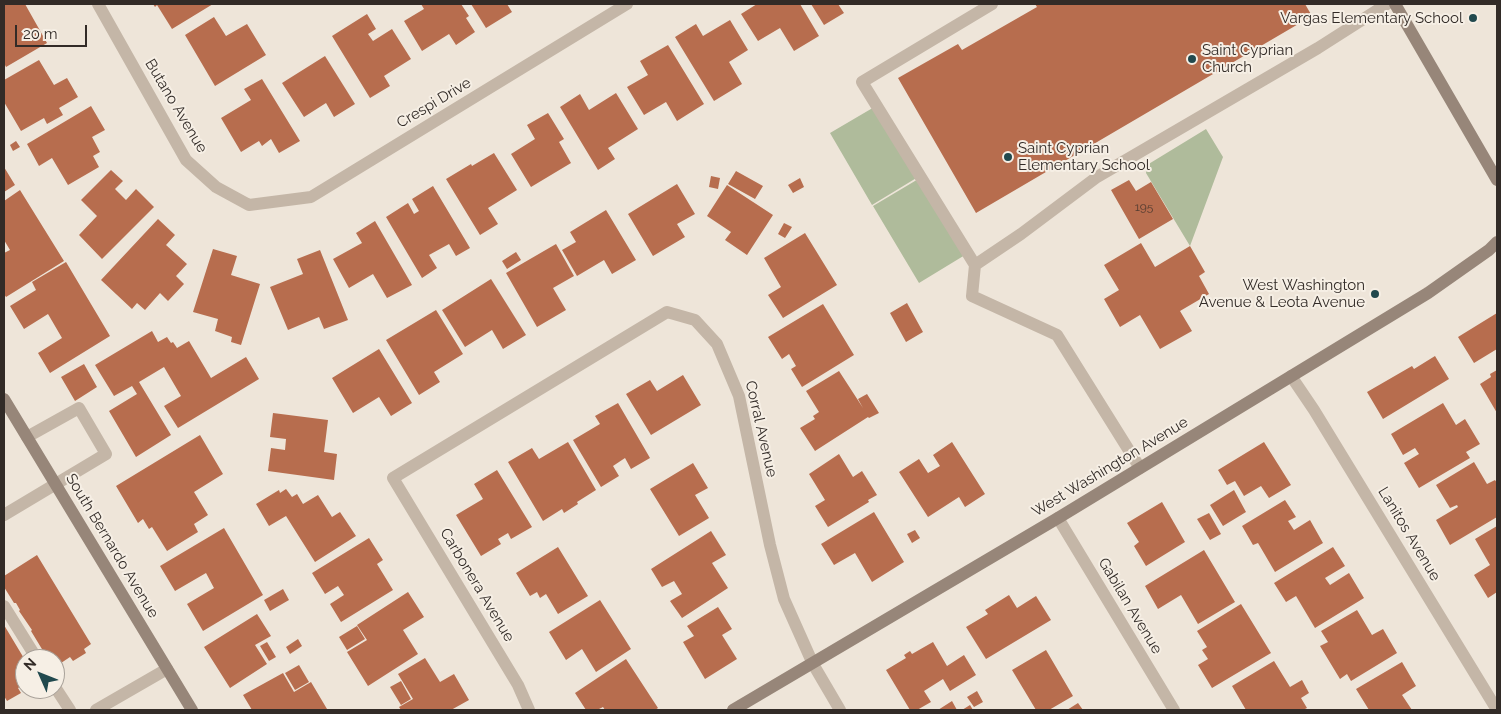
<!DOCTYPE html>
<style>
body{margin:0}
#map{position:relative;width:1501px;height:714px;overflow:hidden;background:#eee5d9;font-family:Raleway,sans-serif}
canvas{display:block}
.frame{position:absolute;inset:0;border:5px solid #322b27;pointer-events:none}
.north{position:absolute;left:15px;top:649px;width:50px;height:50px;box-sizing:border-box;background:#f6efe5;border:1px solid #a8a199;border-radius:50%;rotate:314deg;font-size:14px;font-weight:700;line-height:20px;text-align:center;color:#322b27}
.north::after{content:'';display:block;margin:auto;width:18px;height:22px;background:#21494e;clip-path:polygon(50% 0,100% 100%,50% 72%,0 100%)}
.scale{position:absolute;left:15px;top:25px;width:72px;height:22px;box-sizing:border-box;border:2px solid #322b27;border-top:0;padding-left:6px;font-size:15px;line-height:18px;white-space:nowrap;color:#322b27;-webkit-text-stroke:4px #f6efe5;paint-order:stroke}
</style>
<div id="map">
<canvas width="1501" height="714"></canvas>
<div class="frame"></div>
<div class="north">N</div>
<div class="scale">20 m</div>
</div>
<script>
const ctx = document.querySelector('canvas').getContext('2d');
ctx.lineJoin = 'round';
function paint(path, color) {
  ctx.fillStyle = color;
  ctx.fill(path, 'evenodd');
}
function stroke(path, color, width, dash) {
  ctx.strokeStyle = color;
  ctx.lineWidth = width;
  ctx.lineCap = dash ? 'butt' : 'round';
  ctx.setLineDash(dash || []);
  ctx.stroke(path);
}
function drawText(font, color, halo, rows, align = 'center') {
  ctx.font = font + ' Raleway,sans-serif';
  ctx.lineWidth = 4;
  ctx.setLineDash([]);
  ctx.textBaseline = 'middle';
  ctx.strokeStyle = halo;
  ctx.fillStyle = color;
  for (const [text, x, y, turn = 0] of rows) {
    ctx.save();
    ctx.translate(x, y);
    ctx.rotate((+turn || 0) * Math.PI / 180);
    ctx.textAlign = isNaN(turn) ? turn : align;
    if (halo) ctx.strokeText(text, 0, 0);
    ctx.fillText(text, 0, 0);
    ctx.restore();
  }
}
paint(new Path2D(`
 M876,106L918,177L872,205L830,133Z
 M1206,129L1223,157L1190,246L1146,173L1147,165Z
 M920,178L965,255L919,283L873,206Z`), '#afbb9b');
paint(new Path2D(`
 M4,4H25L47,43L6,67L4,63Z
 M153,4H213L172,29L157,5L155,7Z
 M421,4H461L469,16L466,18L475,32L456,45L449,34L422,51L404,21L424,9Z
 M471,4H507L512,12L486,28Z
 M757,4H800L819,36L794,51L780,28L758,41L741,14Z
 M811,4H838L844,13L824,25Z
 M1035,4H1305L1312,16L976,213L898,78L958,44L962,50L1037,7Z
 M367,14L376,29L368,34L373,41L392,29L411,59L384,76L390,86L370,98L332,36Z
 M214,17L226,36L247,24L266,55L215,86L185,35Z
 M730,20L748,50L729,62L742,84L714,101L675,37L696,24L703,36Z
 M668,45L704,104L677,121L666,102L644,115L627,87L648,75L640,61Z
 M325,56L355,104L334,117L326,103L304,117L282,83Z
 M39,60L54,85L67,78L78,97L59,108L63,115L47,124L44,118L21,131L4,102V80Z
 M262,79L300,141L279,153L271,139L262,146L259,141L241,152L221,118L251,100L244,89Z
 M616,93L638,129L608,148L615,159L598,170L560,107L580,94L589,110Z
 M91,106L105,130L92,137L100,152L93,156L99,167L68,185L52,158L39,166L27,144Z
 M548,113L564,139L559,142L571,163L531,187L511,154L535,139L527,125Z
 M16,141L20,147L13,151L10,145Z
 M494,153L517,190L488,208L498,224L480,235L446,179L471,164L472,166Z
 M4,167L15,185L4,192Z
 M111,170L123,181L115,189L126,200L136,189L154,207L102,259L79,235L97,216L81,200Z
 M736,171L763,186L755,199L728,184Z
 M711,176L720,178L718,189L709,187Z
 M800,178L804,187L793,193L788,185Z
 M1129,180L1136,191L1151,182L1173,219L1139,239L1111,190Z
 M677,184L695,214L677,224L685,237L653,256L628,214Z
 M727,185L773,215L747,255L725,240L731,232L707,216Z
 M433,186L470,248L456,256L449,244L429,255L437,268L422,278L386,217L408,203L414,214L419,211L412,199Z
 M20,190L64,261L6,297L4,294V253L10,250L4,240V201Z
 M606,210L636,260L612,274L604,260L577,276L562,250L576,242L570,232Z
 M158,219L175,235L166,245L187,264L176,276L184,284L168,301L160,293L145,310L137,303L132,309L101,280Z
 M375,221L412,285L387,298L373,274L349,288L333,259L362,243L356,233Z
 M784,223L792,227L785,238L778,234Z
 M805,233L837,285L783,318L768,295L781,287L764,258Z
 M1141,243L1155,267L1190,246L1205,272L1199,276L1209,294L1180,311L1192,331L1160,349L1140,315L1120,327L1104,299L1119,290L1104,265Z
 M556,244L574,276L553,288L566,310L537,327L506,273Z
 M213,249L237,256L231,275L260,284L241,345L231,342L232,337L215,331L218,319L193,312Z
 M320,250L348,320L324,329L319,317L288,330L270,287L303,274L297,259Z
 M516,252L521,260L507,269L502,261Z
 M66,262L110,336L50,373L38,353L62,338L48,314L24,329L10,306L36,290L32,282Z
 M491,279L526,335L503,349L492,330L465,347L442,310Z
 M907,303L923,332L906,342L890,313Z
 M823,304L854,355L802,387L791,369L796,366L789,354L782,359L768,337Z
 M436,310L463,354L434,372L440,382L419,395L386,340Z
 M1497,313V349L1474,363L1458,337Z
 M152,331L158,342L167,337L171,343L173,342L177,348L189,341L211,378L246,357L259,379L178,428L164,406L181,396L164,367L139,382L171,435L136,457L109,411L137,394L132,386L114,396L95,365Z
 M379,349L412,403L391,416L379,397L353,413L332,378Z
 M1435,356L1449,379L1383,419L1367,392L1412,366L1414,369Z
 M84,364L97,387L75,401L61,377Z
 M1497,370V413L1480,384L1491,377L1490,374Z
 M839,371L863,408L858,399L867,394L879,413L869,418L868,417L815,451L800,428L815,419L813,416L819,412L806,391Z
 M683,375L701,405L651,435L626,394L650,380L657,391Z
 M618,403L650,458L631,469L625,458L613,466L619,476L601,487L573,440L600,424L595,416Z
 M1443,403L1456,425L1465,419L1480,444L1466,452L1470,458L1419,488L1404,463L1419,454L1415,448L1403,455L1391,434Z
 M273,413L328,420L324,452L337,454L334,480L268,471L271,448L285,450L286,439L270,437Z
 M200,435L223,474L194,492L208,515L194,524L198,532L167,551L152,527L149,529L143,519L138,523L116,486Z
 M568,442L596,490L577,502L578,504L564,513L562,509L543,521L508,462L532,448L539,459Z
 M952,442L985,494L965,507L959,497L928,517L899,472L919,459L928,473L940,466L933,455Z
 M1264,442L1291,485L1269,498L1261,486L1244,496L1235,481L1227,485L1218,470Z
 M839,454L853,477L862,471L877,495L868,500L869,502L828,527L815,506L825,500L809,474Z
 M1474,462L1487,484L1495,480L1497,483V517L1450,545L1436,520L1458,507L1457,505L1450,508L1436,485Z
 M693,463L708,488L695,495L709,518L679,536L650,489Z
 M497,470L532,527L511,539L508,533L498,539L501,544L481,556L456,515L483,499L474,484Z
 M286,489L292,497L297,494L303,504L318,495L332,517L340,512L356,536L315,562L286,516L269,526L256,504L279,490L280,493Z
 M1234,490L1246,512L1223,526L1210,505Z
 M1285,500L1296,517L1288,521L1294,530L1310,520L1323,543L1275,572L1258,543L1253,545L1242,526Z
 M1162,502L1185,542L1146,566L1134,546L1139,542L1127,523Z
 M874,512L904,562L872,582L855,553L834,565L821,544Z
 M1209,513L1221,534L1210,540L1197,519Z
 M1497,526V592L1488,598L1474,575L1490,565L1475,539Z
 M224,528L263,595L203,631L187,604L214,588L206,573L175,591L160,566Z
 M915,530L920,538L912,543L907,534Z
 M711,531L726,555L712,563L728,588L682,618L670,601L682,594L674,581L662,587L651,569Z
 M369,538L383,560L377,564L393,590L341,622L330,604L344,595L338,586L325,594L312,573Z
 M558,547L588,596L558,614L546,594L540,598L537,592L530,596L516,573Z
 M1333,547L1345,566L1325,578L1330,585L1349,573L1364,598L1315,628L1296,596L1286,602L1274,583Z
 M1204,550L1235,602L1198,624L1181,595L1158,609L1145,586Z
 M37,555L91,644L84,649L86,653L73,661L70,657L55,667V659H48L31,631L32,630L19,611L20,610L16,603H14L4,587V576Z
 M283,589L289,600L270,611L264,600Z
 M408,592L424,617L403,630L418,654L368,686L347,652L367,640L357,625Z
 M1009,595L1017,608L1036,596L1051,620L986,659L966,627L988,614L985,610Z
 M600,600L631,649L596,672L582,649L566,660L549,632Z
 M1241,604L1271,653L1212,688L1198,665L1208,659L1202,650L1207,647L1197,631Z
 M718,607L732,629L722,635L737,659L705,679L683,642L694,636L687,626Z
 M1357,610L1372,635L1383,629L1397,653L1351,681L1347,674L1340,679L1320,646L1328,642L1321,631Z
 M257,614L271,636L255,645L267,664L230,688L204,647Z
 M4,625L25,660V684L18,688L21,693L7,701L4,696Z
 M357,626L365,639L347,650L339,637Z
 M298,639L302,646L290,654L286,647Z
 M267,642L276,657L269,661L260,646Z
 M933,642L947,666L964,655L976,675L950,691L943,679L924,691L931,702L917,710H910L886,670L906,658L904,655L910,651L912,654Z
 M1046,650L1073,696L1049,710H1036L1012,670Z
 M425,658L440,682L454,674L469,700L451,710H401L399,707L413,699L398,674Z
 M626,659L658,708L655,710H605L603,707L597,710H586L575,693Z
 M1274,661L1290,687L1302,680L1309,693L1301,698L1307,708L1303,710H1246L1232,686Z
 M1402,662L1416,686L1402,695L1412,710H1369L1356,689Z
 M299,665L309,682L295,690L285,673Z
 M283,673L294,692L311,682L327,709L252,710L243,695Z
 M401,681L411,699L401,705L390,687Z
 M977,691L983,702L974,707L967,697Z
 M952,701L957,710H938Z
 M1078,703L1083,710H1067Z
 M970,705L973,710H962Z`), '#b76d4e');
stroke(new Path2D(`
 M992,4L862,82L975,265L972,296L1057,335L1140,468
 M975,265L1021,234L1097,177L1318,48L1387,4
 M4,515L106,454L79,408L27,437
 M4,606L37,659
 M55,687L70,710`), '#c4b6a7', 12);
stroke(new Path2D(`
 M98,4L186,160L216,187L249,205L311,197L627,4
 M1291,376L1314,410L1497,710
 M1058,518L1174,710
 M96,710L167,669
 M529,710L518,685L393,478L667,312L695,320L717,344L739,396L770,545L784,599L813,664L840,710`), '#c4b6a7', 12);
stroke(new Path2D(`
 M1395,4L1497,180
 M4,399L192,710
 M733,710L1058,518L1428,293L1489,250L1497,242`), '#978679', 12);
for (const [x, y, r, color] of [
 [1473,18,5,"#21494e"],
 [1192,59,5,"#21494e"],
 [1008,157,5,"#21494e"],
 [1375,294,5,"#21494e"]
]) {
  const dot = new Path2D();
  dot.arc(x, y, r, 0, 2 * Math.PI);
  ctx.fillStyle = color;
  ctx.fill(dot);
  stroke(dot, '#f6efe5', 2);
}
drawText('12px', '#533c31', null, [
 ["195",1144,207]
]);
drawText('15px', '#322b27', '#f6efe5', [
 ["Vargas Elementary School",1463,18],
 ["Saint Cyprian",1202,50,"left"],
 ["Church",1202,67,"left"],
 ["Saint Cyprian",1018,148,"left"],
 ["Elementary School",1018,165,"left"],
 ["West Washington",1365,285],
 ["Avenue & Leota Avenue",1365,302]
], 'right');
drawText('15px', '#322b27', '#f6efe5', [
 ["Crespi Drive",434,103,-31],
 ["Butano Avenue",176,106,59],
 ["Corral Avenue",761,429,77],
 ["West Washington Avenue",1110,467,-31],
 ["Lanitos Avenue",1409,534,59],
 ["South Bernardo Avenue",112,546,59],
 ["Carbonera Avenue",477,585,59],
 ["Gabilan Avenue",1130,606,59]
]);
</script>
